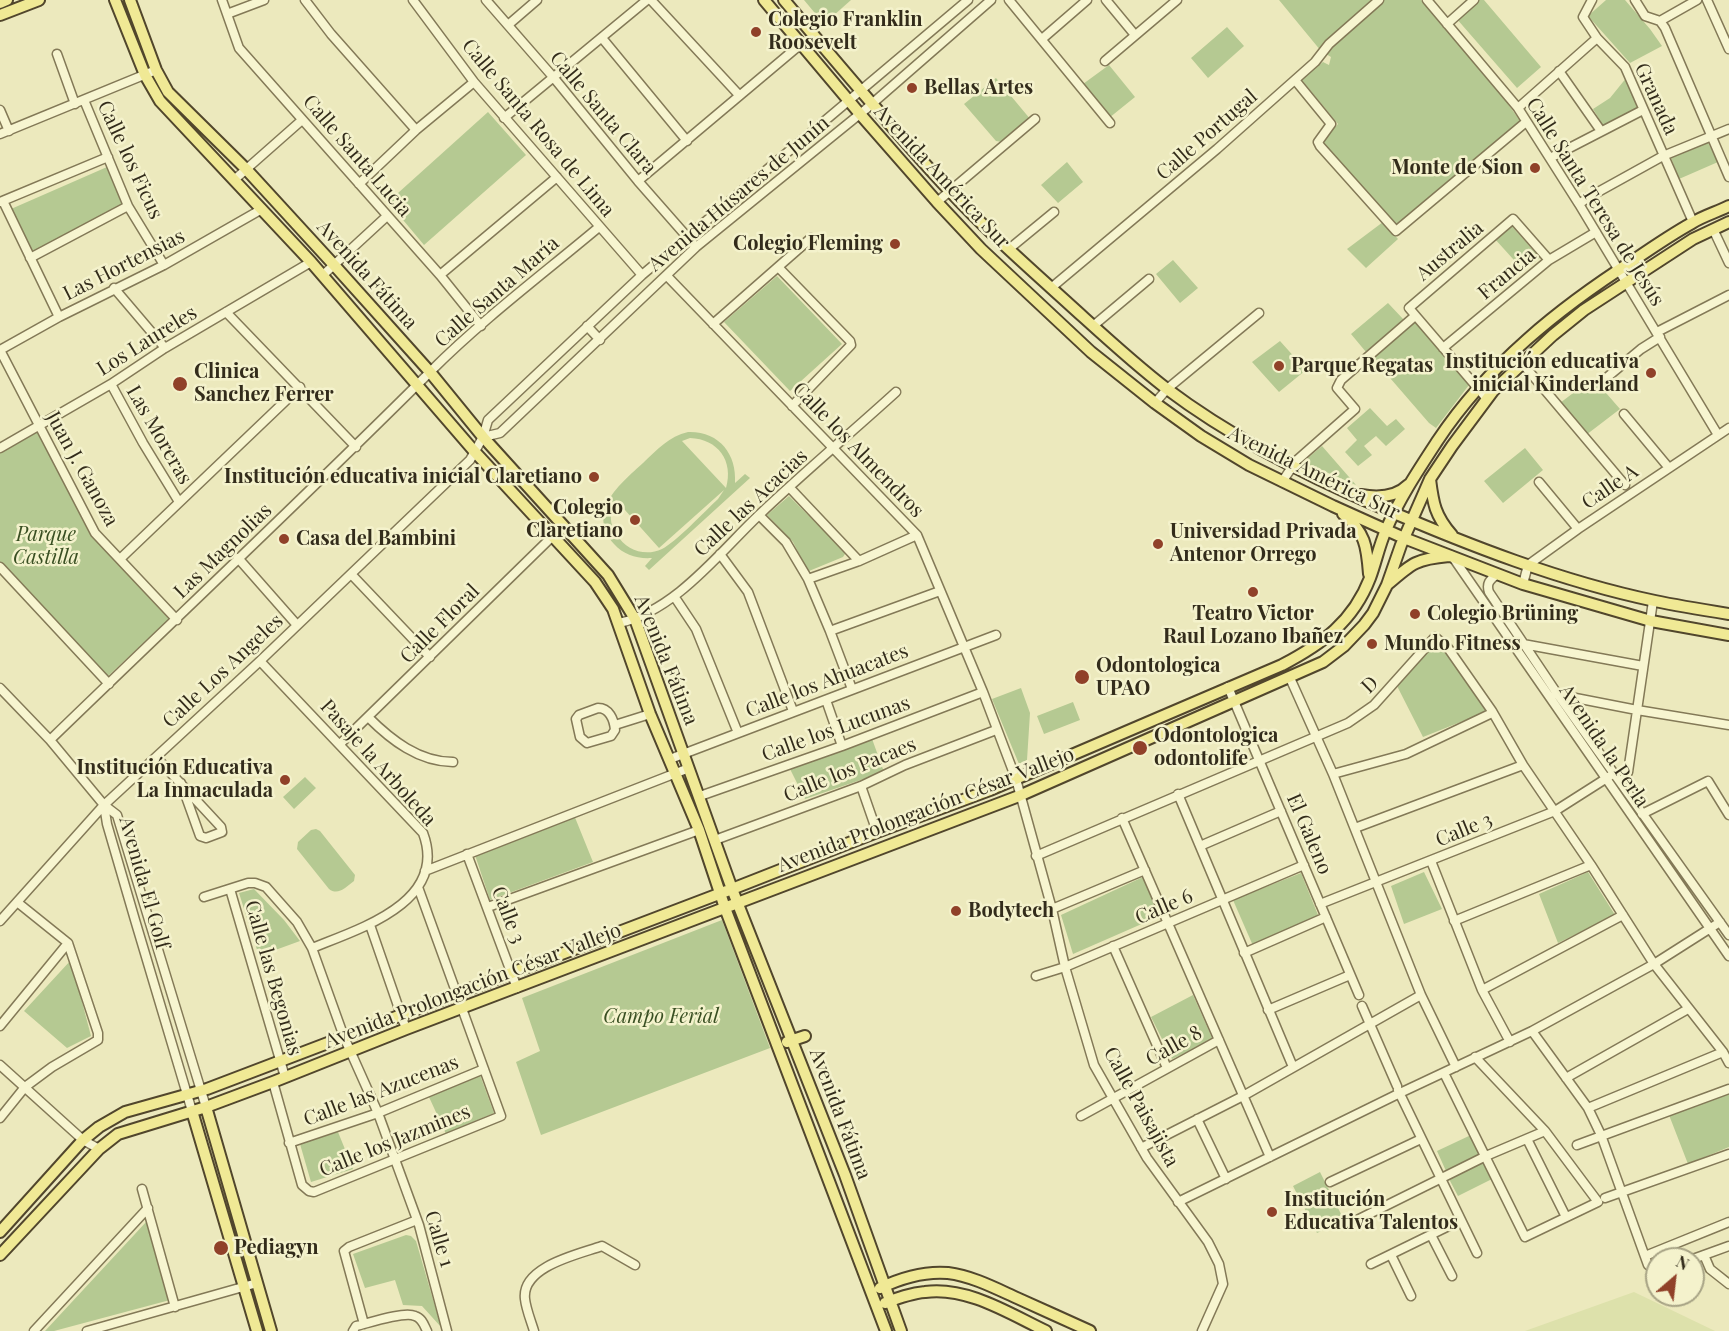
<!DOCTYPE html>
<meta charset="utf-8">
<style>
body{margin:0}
#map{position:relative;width:1729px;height:1331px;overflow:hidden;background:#ece9bd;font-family:"Playfair Display",serif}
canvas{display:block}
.north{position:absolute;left:1645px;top:1247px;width:60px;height:60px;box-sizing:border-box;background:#f4f2cc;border:2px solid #a7a385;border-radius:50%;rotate:28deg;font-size:16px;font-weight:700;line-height:24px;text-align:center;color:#332c1b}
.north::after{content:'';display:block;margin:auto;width:21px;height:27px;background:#904129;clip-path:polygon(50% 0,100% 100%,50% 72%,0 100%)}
</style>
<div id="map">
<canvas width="1729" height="1331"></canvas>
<div class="north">N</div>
</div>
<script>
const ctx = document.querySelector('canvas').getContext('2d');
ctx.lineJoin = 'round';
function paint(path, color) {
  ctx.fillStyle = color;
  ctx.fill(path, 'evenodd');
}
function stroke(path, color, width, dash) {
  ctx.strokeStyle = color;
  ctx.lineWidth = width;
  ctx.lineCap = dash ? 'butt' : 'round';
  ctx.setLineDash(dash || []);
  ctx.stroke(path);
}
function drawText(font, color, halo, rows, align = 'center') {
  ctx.font = font + ' "Playfair Display",serif';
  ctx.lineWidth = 5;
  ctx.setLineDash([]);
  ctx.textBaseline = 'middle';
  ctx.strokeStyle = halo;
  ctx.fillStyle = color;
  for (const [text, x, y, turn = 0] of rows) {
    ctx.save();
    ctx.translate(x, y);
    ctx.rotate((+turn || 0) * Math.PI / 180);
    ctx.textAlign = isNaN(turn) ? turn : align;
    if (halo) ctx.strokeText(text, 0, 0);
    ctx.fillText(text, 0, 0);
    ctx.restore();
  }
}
paint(new Path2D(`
 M1634,1292L1715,1331H1525Z`), '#dde1ab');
paint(new Path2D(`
 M804,0H851L824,24Z
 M1279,0H1421L1505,100L1521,122L1397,225L1320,142L1338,124L1301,79L1323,62L1329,65L1331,57L1321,51Z
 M1477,0H1484L1541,67L1517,88L1456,18Z
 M1606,0H1625L1650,29L1662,46L1630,63L1588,16Z
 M1227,27L1244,46L1208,78L1191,58Z
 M1109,65L1135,97L1109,118L1083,84Z
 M1627,77L1638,108L1604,127L1593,109L1610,98Z
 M996,78L1031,120L1002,142L996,141L964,104Z
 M488,112L526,155L424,245L388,202Z
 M1706,139L1718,162L1679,179L1670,155Z
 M1067,162L1083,182L1058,203L1041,185Z
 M107,167L126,205L33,254L11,209Z
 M1383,222L1398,239L1366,268L1347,249Z
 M1510,224L1540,258L1523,270L1494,238Z
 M1173,260L1198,288L1180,303L1156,274Z
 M777,276L842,344L790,391L724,322Z
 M1388,303L1404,320L1366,352L1351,334Z
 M1415,319L1469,385L1436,428L1429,423L1371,356Z
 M1280,341L1306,370L1279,392L1252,362Z
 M1593,378L1620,409L1586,435L1560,403Z
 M1370,408L1387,426L1396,419L1405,429L1386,446L1376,436L1364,446L1372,455L1358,466L1345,452L1357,440L1347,428Z
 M36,430L92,536L169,619L107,677L0,563V451Z
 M688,432C719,431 737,454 735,483L745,474L750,478L649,570L645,566L652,558C637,559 624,555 614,544C586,511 620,484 643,463C657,450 669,436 688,432ZM690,438C718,439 734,461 726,488L682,441ZM724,490L718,499C705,511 676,542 662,549C645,557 626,550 617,535C609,524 609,512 616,500L659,548Z
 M1322,446L1356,485L1303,462Z
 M1525,448L1543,470L1503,503L1484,481Z
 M789,496L843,550L845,554L843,557L809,571L806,568L793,542L767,515Z
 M1432,644L1445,650L1488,711L1423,737L1396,684Z
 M1021,688L1030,713L1027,760L1019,764L992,699Z
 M1073,702L1080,720L1044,734L1037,716Z
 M871,736L884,772L805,799L789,767Z
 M305,777L316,788L294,809L283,797Z
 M574,815L593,862L490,900L474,852Z
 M316,829L320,831L355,875L354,881C346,887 338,896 329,889L297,849L298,842L311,830Z
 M1424,872L1442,909L1404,924L1391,886Z
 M1588,872L1615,915L1558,943L1539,894Z
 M1301,873L1318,915L1254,948L1233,900Z
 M1143,877L1160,916L1073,954L1061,915Z
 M254,889L284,920L300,941L259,956L239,893Z
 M722,920L770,1048L541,1135L516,1062L540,1051L522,998Z
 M71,960L91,1036L67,1048L24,1011Z
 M1193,995L1213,1040L1172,1059L1151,1017Z
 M480,1075L494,1113L446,1134L429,1097Z
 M1729,1092V1147L1688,1164L1669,1115Z
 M338,1132L353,1169L311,1182L300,1144Z
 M1471,1135L1481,1155L1446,1171L1437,1151Z
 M1484,1162L1492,1179L1458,1196L1449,1179Z
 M1320,1172L1344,1220L1317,1233L1293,1186Z
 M147,1221L170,1300L54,1331H45Z
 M406,1235L411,1236L416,1241L441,1327L422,1306L403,1305L395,1280L365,1288L353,1254Z`), '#b5c992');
const minor = new Path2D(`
 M222,0L239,48L440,275L481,326
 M305,0L331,34L416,130
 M413,0L474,82L642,275
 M486,0L554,78L638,181L696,247
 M651,0L739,95
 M1009,0L1110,123
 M1106,0L1135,35
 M1427,0L1518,108L1579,204L1718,435
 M1592,0L1583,17L1597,38L1625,67L1693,222
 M1635,0L1645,16L1660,21
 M1707,0L1729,49
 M227,14L264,0
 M1660,21L1665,28L1729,177
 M1660,21L1697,0
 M1447,24L1474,0
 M508,25L537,0
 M602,38L687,141
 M1042,39L1087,0
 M57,54L75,104
 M1105,61L1177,0
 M1559,71L1601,131
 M1295,80L1331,124L1318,142L1320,146L1396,231L1526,122
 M84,100L128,206L164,265
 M1518,108L1597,38
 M0,110L9,131
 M504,118L647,0
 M0,134L156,70
 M1550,158L1643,110
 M234,180L302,120
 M638,181L801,44
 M359,184L416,130L474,82
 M3,201L59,317
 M0,202L108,157
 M937,202L1035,119
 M1579,204L1589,197L1663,156L1729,129
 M1713,229L1729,263
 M1009,249L1054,212
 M30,258L128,206
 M778,267L850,341L851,345L792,406
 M323,275L387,216
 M440,275L557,177
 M667,276L917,535L983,692L1016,779L1052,909L1065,967L1094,1065L1147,1158L1208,1242L1219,1264L1223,1284L1202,1331
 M114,288L165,348
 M1051,288L1217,149L1315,62L1329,44L1379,0
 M226,312L356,447
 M713,324L811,238
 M587,326L600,340
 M1093,326L1149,279
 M1657,332L1729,295
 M1443,348L1549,260L1596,232
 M0,350L95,533L177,620
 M0,350L59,317L164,265L262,209
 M1522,363L1625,485
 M1605,379L1641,349L1660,337
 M111,384L143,443L179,502
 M1487,399L1409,308L1513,219L1549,260
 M1155,403L1167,389L1259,313
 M1624,414L1669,468
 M483,437L500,433L696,247L866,109L991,0
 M0,448L111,384L165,348L311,262
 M1282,482L1296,461L1355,409L1337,388L1341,380L1415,316
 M1539,482L1578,529
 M790,488L859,561
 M759,515L786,542L808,579L830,631L852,689
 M720,554L748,592L793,711
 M1452,556L1729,956
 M238,558L297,625
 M120,559L300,387
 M0,567L109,684
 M351,574L430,657
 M1497,574C1490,580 1486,583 1489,592L1558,695L1729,935
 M808,579L859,561L917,535
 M1523,584L1528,565L1578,529L1729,428
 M674,596L696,629L738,733
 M619,623C675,611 719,553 759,515C803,473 851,433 896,392
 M830,631L940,591
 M1523,644L1643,666
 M260,661L423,833C449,902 359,929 312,948
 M1290,678L1333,774L1421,995L1456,1067
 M1228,687L1359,995
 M0,688L50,740L104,805L117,815L206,1107
 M1555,694L1637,710L1729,725
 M826,700L842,746
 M598,708C609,708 614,719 615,730L611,736L587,743L580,737L576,719L579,715Z
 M368,717C391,740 419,762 453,762
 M615,725L650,714
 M50,740C177,617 306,496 431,371C483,319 543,274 599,227
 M340,744L563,526
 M156,757L221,827L222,832L206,838L200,836L181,783
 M670,759L996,635
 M1333,774L1406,754L1492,713
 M1620,782L1625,778L1628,772L1653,601
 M861,786L877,832
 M1178,794L1293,1067
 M700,796L842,746L983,692
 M104,805L107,824L135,920L192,1111
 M1642,814L1708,781L1729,815
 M1122,818L1270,1157
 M1355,828L1523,765
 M715,840L861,786L905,765L996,730
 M1200,846L1281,811
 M467,854L517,988
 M1036,856L1348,723L1374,705L1435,637L1448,648L1492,711L1523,765L1591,865L1654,964L1723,1052L1729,1063
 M1431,861L1482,990L1510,1042
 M425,871L689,768
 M230,889L285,1077
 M204,897L248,883H255L266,887L297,922L312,948L344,1037L378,1113L419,1225L447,1331
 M1320,904L1555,811L1610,776
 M488,907L699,830
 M1052,909L1145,870
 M0,921L104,805L260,661L470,460L483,437L488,420L642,275L968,0
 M1454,921L1591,865
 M370,925L406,1029
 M1113,946L1167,1068
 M1244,953L1326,917
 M1036,976L1065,967L1304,865
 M1482,990L1623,915
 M1362,1006L1397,1086
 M1268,1010L1350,975
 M0,1026L68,943
 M1532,1031L1588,1108L1601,1135L1648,1265L1657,1271
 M0,1065L83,1140L99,1149
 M1444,1073L1525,1237L1598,1202L1545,1131L1475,1057
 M1566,1078L1688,1009
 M273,1082L302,1185L309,1191L314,1192L501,1116L418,887
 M1398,1090L1477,1253
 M1588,1108L1723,1052
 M1081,1116L1219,1040
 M0,1118L25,1087L52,1067L98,1040V1033L68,943L17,902
 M1197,1119L1226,1179
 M1527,1139L1566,1217
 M289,1143L378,1113L484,1069
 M1577,1145L1729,1089
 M1141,1148L1243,1096L1421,995
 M1330,1182L1421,1139
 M142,1189L175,1307
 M1605,1198L1729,1154
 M1178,1202L1400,1093L1532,1031L1654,964L1720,922
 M1351,1223L1486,1156L1545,1131
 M1431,1235L1452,1276
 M1391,1255L1411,1296
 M1704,1255L1710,1269L1729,1284
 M1645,1256L1729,1222
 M1693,1259L1729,1246
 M1371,1264L1461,1220
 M364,1324L344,1251L349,1247L417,1220
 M34,1331L148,1208
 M87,1331L257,1283
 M353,1331L356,1326C369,1323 404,1311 415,1316C422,1318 424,1325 427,1331
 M534,1331C531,1321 526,1309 525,1299C521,1266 580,1254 602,1246L635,1265`);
const major = new Path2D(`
 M115,0L145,75L160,101L311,262L474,451L595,582L613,609L650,714L699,830L725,908L886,1331
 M130,0L156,70L168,92L246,169L334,265L430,372L483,437L608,575L635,619L732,889L845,1175L901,1331
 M764,0L860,114L937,202L981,249L1091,352L1155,403L1201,436L1249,465L1333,506L1404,538L1523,584L1651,621L1729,635
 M784,0C838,64 891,128 948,189C986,230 1028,267 1070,305C1101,333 1133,363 1167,389C1232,438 1305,475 1380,507C1468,545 1560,581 1655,601C1679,606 1704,610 1729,614
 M0,3L7,0
 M0,15L39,0
 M1430,479C1433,503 1435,516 1452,535
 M1361,495C1378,498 1396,497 1408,485
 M1343,514C1365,532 1367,546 1369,574
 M1387,585C1412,563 1416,559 1449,556
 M787,1042L805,1036
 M206,1107L271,1331
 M192,1111L257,1331
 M0,1232L83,1140L99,1127L125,1112L207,1089L732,889L877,832L990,790L1282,665C1322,644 1353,622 1370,578C1376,562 1379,546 1386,530C1399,499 1419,469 1438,440C1488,365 1559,308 1634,260C1653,247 1672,234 1692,223C1703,216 1717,212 1729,206
 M0,1255L99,1149L118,1134L206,1107L273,1082L406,1029L1019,796L1323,662L1344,646L1364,625L1373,613L1387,585L1401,545L1430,479L1452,446L1493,391L1553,335L1584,310L1693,239L1729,222
 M880,1288C901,1278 924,1271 948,1273C972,1276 995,1288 1017,1298C1041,1309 1066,1320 1090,1331
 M885,1303C898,1298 911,1293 925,1292C967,1286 1010,1314 1046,1331`);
stroke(minor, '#837957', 11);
stroke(major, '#51462c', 14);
stroke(minor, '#f7f5d0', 8);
stroke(major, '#f0e995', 10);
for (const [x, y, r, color] of [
 [756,32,6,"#904129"],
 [912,88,6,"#904129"],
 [1535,168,6,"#904129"],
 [895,244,6,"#904129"],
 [1279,366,6,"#904129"],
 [1651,373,6,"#904129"],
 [180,384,8,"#904129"],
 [594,477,6,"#904129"],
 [635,520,6,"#904129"],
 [284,539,6,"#904129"],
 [1158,544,6,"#904129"],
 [1253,592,6,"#904129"],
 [1415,614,6,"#904129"],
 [1372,644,6,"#904129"],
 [1082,677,8,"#904129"],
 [1140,748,8,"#904129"],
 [285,780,6,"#904129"],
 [956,911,6,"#904129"],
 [1272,1212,6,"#904129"],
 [221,1248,8,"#904129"]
]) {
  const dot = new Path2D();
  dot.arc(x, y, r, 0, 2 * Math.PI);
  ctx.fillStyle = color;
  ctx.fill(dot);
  stroke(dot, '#f4f2cc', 2);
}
drawText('bold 20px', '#332c1b', '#f4f2cc', [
 ["Colegio Franklin",768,20],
 ["Roosevelt",768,43],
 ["Bellas Artes",924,88],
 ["Monte de Sion",1523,168,"right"],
 ["Colegio Fleming",883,244,"right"],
 ["Institución educativa",1639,362,"right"],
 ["inicial Kinderland",1639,385,"right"],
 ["Parque Regatas",1291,366],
 ["Clinica",194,372],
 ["Sanchez Ferrer",194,395],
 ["Institución educativa inicial Claretiano",582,477,"right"],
 ["Colegio",623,508,"right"],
 ["Claretiano",623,531,"right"],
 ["Universidad Privada",1170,532],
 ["Antenor Orrego",1170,555],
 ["Casa del Bambini",296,539],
 ["Teatro Victor",1253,614,"center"],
 ["Raul Lozano Ibañez",1253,637,"center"],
 ["Colegio Brüning",1427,614],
 ["Mundo Fitness",1384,644],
 ["Odontologica",1096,666],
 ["UPAO",1096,689],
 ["Odontologica",1154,736],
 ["odontolife",1154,759],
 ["Institución Educativa",273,768,"right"],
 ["La Inmaculada",273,791,"right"],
 ["Bodytech",968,911],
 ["Institución",1284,1200],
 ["Educativa Talentos",1284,1223],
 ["Pediagyn",234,1248]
], 'left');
drawText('20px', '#332c1b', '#f4f2cc', [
 ["Granada",1656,99,65],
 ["Calle Santa Clara",603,113,50],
 ["Calle Santa Rosa de Lima",538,128,50],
 ["Calle Portugal",1207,135,-41],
 ["Calle Santa Lucia",357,156,49],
 ["Calle los Ficus",130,160,65],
 ["Avenida América Sur",942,177,47],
 ["Avenida Húsares de Junín",739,194,-40],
 ["Calle Santa Teresa de Jesús",1595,202,58],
 ["Australia",1450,251,-40],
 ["Las Hortensias",124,265,-27],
 ["Francia",1507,274,-40],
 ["Avenida Fátima",367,275,48],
 ["Calle Santa María",497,292,-41],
 ["Los Laureles",147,341,-32],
 ["Las Moreras",159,435,60],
 ["Calle los Almendros",858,450,46],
 ["Juan J. Ganoza",82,469,61],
 ["Avenida América Sur",1314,473,26],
 ["Calle A",1610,487,-34],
 ["Calle las Acacias",751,503,-43],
 ["Las Magnolias",223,551,-44],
 ["Calle Floral",440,624,-45],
 ["Avenida Fátima",666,660,68],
 ["Calle Los Angeles",223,671,-43],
 ["Calle los Ahuacates",827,681,-21],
 ["D",1370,685,-44],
 ["Calle los Lucunas",836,729,-20],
 ["Avenida la Perla",1604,746,56],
 ["Pasaje la Arboleda",378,763,48],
 ["Calle los Pacaes",850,770,-22],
 ["Avenida Prolongación César Vallejo",926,810,-21],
 ["Calle 3",1464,830,-22],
 ["El Galeno",1309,834,67],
 ["Avenida El Golf",144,883,74],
 ["Calle 6",1164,907,-23],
 ["Calle 3",508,915,69],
 ["Calle las Begonias",273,978,74],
 ["Avenida Prolongación César Vallejo",473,986,-21],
 ["Calle 8",1174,1046,-29],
 ["Calle las Azucenas",381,1091,-21],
 ["Calle Paisajista",1141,1107,61],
 ["Avenida Fátima",840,1114,69],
 ["Calle los Jazmines",395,1141,-22],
 ["Calle 1",439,1239,73]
]);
drawText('italic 20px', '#394f22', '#f4f2cc', [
 ["Parque",46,535],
 ["Castilla",46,558],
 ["Campo Ferial",661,1017]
]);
</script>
